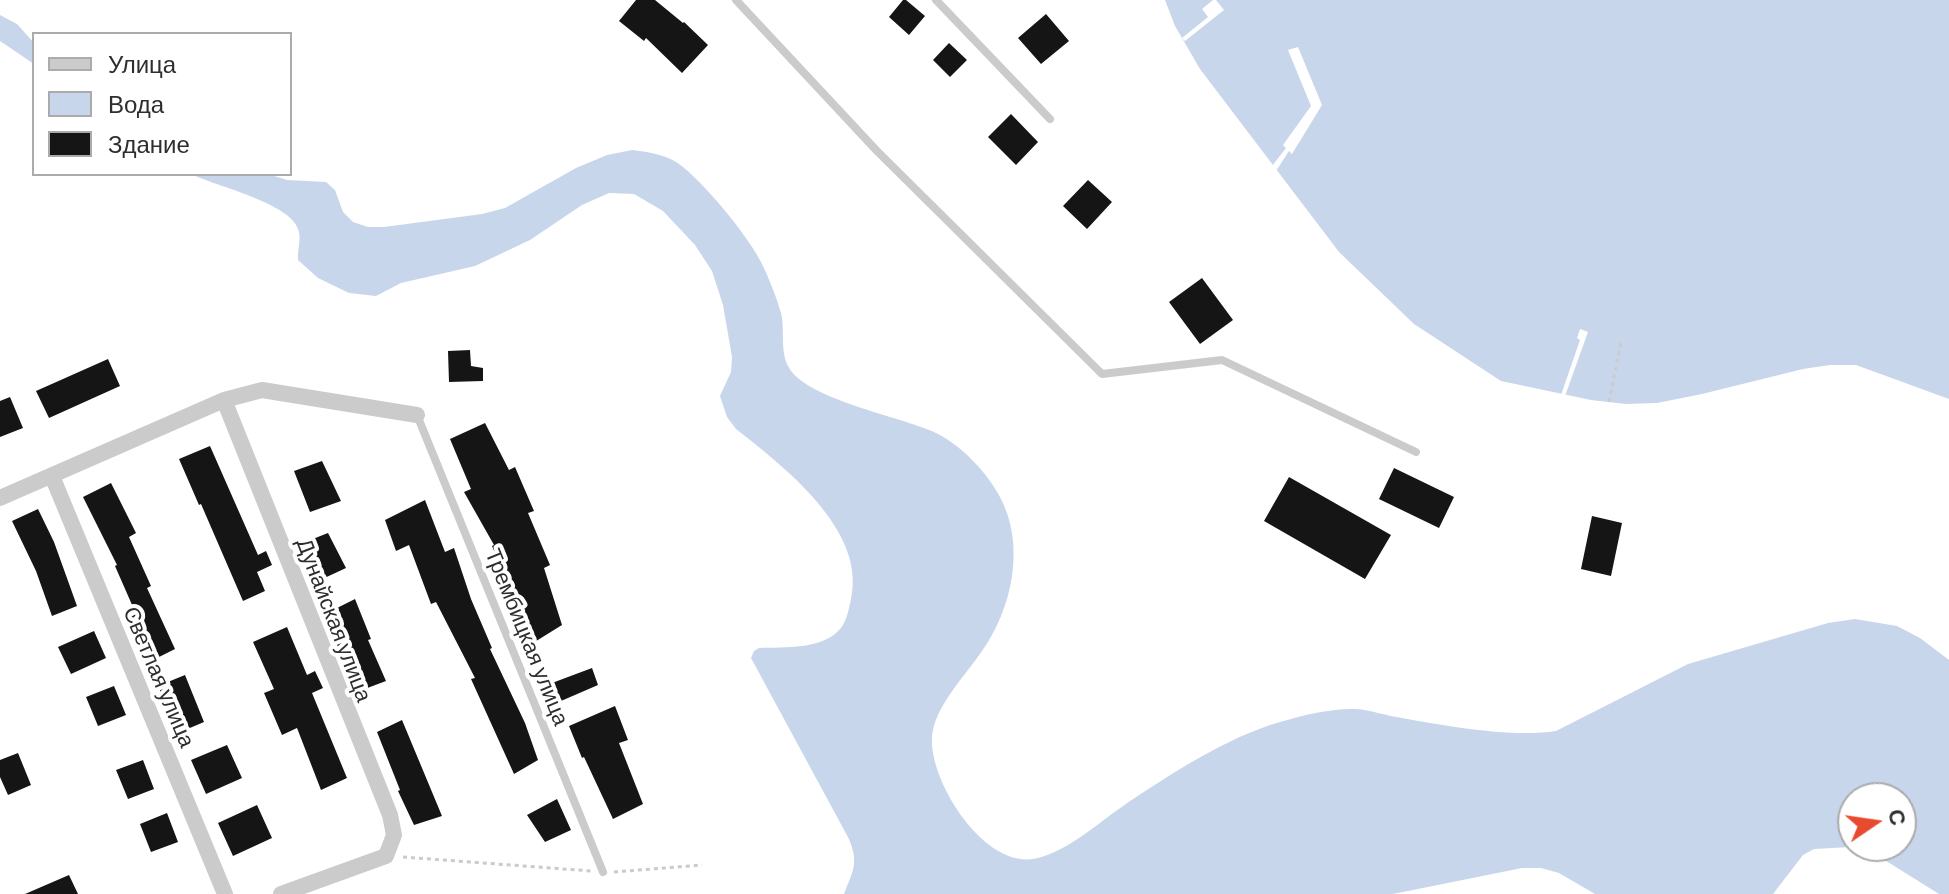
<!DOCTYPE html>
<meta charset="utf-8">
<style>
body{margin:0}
#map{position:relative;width:1949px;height:894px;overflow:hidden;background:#fff;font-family:Barlow,sans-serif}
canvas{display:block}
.legend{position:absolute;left:32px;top:32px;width:260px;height:144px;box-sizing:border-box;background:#fff;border:2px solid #ababab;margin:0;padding:10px 14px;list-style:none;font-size:24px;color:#2e2e2e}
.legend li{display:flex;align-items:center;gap:16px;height:40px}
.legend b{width:40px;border:2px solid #ababab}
.north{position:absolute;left:1837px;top:782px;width:80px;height:80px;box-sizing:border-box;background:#fff;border:2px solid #ababab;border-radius:50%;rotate:77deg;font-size:22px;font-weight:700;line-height:32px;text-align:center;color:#2e2e2e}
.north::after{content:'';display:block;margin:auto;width:28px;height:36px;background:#e84a2e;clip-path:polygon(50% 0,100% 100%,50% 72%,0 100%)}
</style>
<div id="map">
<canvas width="1949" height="894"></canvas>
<ul class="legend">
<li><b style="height:10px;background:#cbcbcb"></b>Улица</li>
<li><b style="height:22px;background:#c8d6ec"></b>Вода</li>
<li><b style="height:22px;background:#151515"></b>Здание</li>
</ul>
<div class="north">С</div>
</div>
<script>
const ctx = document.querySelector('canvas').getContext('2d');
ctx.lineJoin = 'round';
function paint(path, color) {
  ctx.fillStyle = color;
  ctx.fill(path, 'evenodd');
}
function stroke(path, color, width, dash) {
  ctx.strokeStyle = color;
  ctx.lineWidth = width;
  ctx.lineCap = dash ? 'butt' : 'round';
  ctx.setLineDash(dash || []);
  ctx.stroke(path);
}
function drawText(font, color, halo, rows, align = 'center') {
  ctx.font = font + ' Barlow,sans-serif';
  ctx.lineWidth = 8;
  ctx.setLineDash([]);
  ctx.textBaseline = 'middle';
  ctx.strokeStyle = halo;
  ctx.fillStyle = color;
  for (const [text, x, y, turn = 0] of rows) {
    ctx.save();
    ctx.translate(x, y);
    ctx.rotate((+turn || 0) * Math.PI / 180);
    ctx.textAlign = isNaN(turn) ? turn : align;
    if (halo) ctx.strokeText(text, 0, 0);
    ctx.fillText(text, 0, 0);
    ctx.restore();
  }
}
paint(new Path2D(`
 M1165,0H1949V399L1856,365H1830L1803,369L1702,394L1657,403L1626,404L1591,400L1501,381L1414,324L1339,252L1200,69L1175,26Z
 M0,15L17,24L34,43V64L0,41Z
 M632,150C647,152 663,154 676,162C700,177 749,237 761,262C769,278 776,296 781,313C785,329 780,351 788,366C804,399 902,417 934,432C960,444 987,472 1000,497C1026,545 1012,609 982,651C966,675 934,707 932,737C929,782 986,872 1038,858C1069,850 1097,824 1123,806C1169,775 1227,737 1280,722C1304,715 1331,708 1356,709C1371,710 1387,716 1402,718C1446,726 1513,738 1556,731L1688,664L1828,623L1855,619L1897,626L1920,638L1949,660V894H1939L1875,854L1851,847L1814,849L1803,855L1773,894H1595L1559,873L1541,868H1522L1393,894H844C853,870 859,864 849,839L751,658L754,651L759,648C784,647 823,650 841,628C847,620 849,608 851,599C867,530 783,466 736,429L727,417L720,396L731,372L732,357L723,305L712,271L695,245L663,211L634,194L609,193L582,205L530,240L475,266L401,283L376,296L349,293L318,278L298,260C297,250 302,239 298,229C290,203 215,186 191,174H268L287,180L326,182L335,190L343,212L353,222L368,227H384L482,214L505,208L576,168L607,155ZM1901,798V846H1853V798Z`), '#c8d6ec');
paint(new Path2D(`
 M1213,0H1216L1224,10L1185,41L1182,38L1208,17L1202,9Z
 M1298,47L1322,105L1292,154L1289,151L1276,171L1272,166L1286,148L1283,145L1311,106L1288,50Z
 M1580,329L1588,332L1565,396L1561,395L1580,340L1577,338Z`), '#fff');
paint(new Path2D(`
 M636,0H655L683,23L684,22L708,45L682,73L646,38L644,41L619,21Z
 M903,0H906L925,16L909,35L889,17Z
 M1046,14L1069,41L1041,64L1018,38Z
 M949,43L967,60L950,77L933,60Z
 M1011,114L1038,142L1016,165L988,137Z
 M1088,180L1112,202L1087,229L1063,206Z
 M1202,278L1233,320L1200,344L1169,302Z
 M470,350L471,366L483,368V381L449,382L448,351Z
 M108,359L120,386L49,418L36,391Z
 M10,397L23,428L0,437V401Z
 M485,423L509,470L515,467L534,511L528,513L550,565L544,568L562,625L533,643L492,546L494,545L464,492L471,489L450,439Z
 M210,446L258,555L266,551L272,565L257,572L265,591L243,601L201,504L199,505L179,459Z
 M322,461L341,501L310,512L294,471Z
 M1394,468L1454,497L1439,528L1379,499Z
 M1289,477L1391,535L1365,579L1264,521Z
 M111,483L136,533L129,537L151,586L147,588L175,649L151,661L131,617L136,614L115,566L117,565L83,497Z
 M425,500L445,552L454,548L471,599L492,648L490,649L525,723L538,760L514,774L471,679L475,678L436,602L431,604L409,545L396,551L385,520Z
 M38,509L54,542L77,606L52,616L36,571L12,521Z
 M1592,516L1622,523L1611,576L1581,569Z
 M328,533L346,568L318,581L300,544Z
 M355,599L371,639L368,640L386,681L362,690L346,649L340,651L323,615Z
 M287,627L307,675L315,671L323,688L312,693L347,778L321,790L297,728L282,735L264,693L274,689L253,642Z
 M94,631L106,658L71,674L58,647Z
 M592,668L598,685L561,701L552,683Z
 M185,675L204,722L178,733L158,686Z
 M114,686L126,715L98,726L86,697Z
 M615,706L628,740L619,743L643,804L613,819L584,757L582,758L569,726Z
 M402,720L442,816L414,825L398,791L400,790L377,732Z
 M227,745L242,778L206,794L191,760Z
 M18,753L31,785L8,795L0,777V760Z
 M143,760L154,789L128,799L116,770Z
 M557,799L571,830L545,842L527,815Z
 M257,805L272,838L233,856L218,823Z
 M167,813L178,842L151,852L140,824Z
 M69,875L78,894H25Z`), '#151515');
stroke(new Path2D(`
 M1609,402L1621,342
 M403,857L591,871
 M614,872L702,865`), '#cbcbcb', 3, [4, 4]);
stroke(new Path2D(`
 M736,0L877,151L1102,374L1222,360L1416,452
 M936,0L1050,119
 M417,415L603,872`), '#cbcbcb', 8);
stroke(new Path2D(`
 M224,400L390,815L394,835L386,856L281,894
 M52,476L225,894
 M0,498L224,400L262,390L417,415`), '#cbcbcb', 16);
drawText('22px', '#2e2e2e', '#fff', [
 ["Дунайская улица",334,620,69],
 ["Трембицкая улица",527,637,68],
 ["Светлая улица",159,677,67]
]);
</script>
